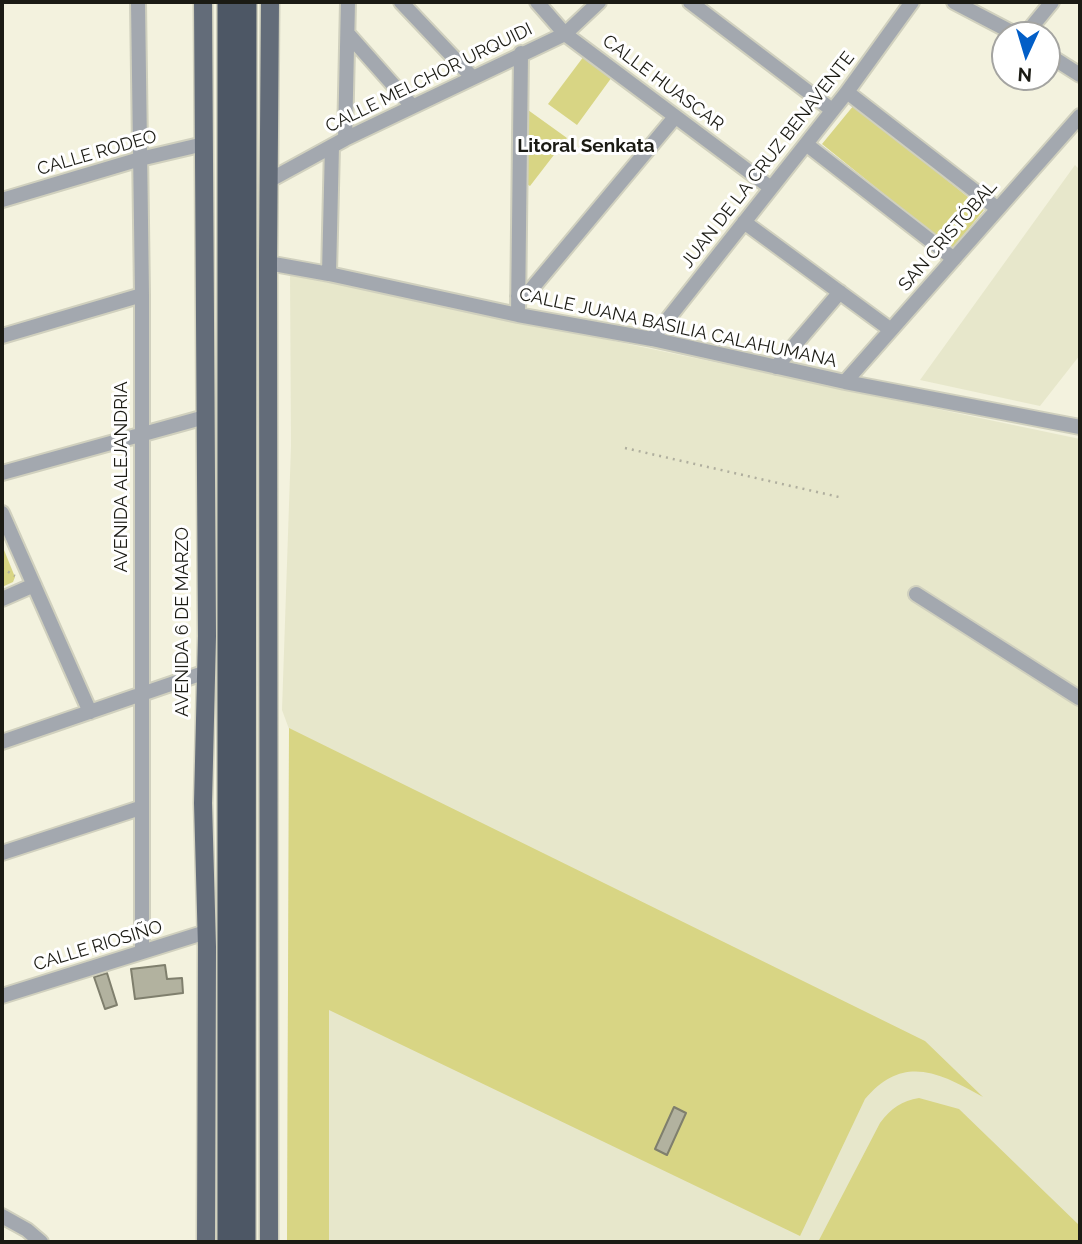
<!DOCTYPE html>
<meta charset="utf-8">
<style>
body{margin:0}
#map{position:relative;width:1082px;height:1244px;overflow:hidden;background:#f3f2de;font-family:Raleway,sans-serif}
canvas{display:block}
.frame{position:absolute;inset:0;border:4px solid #1b1b14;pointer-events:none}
.north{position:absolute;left:991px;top:21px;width:70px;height:70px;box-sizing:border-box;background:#fff;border:2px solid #a4a4a1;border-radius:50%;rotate:184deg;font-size:19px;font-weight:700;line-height:28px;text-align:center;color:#1b1b14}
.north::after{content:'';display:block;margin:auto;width:24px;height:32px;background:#025ec7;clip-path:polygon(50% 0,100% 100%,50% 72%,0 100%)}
</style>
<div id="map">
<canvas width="1082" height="1244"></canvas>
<div class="frame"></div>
<div class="north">N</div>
</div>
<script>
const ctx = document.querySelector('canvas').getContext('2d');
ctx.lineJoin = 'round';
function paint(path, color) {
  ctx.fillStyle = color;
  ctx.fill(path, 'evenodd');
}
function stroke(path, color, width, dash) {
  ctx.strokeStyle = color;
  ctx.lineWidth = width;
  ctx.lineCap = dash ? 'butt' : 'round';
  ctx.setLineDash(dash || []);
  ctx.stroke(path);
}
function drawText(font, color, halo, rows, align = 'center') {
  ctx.font = font + ' Raleway,sans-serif';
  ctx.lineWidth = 6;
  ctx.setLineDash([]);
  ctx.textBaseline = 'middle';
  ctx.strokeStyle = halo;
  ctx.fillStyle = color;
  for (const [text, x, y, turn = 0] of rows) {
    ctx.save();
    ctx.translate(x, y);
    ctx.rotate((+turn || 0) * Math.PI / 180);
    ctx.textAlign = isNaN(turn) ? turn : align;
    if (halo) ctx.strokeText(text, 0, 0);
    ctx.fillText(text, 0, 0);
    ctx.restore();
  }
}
paint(new Path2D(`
 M1075,165L1080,170V355L1040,406L920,380Z
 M290,273L1080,439V1242H287L289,729L282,710L291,446Z`), '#e7e7cb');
paint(new Path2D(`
 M584,56L612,77L577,125L548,104Z
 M854,105L984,210L952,249L822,144Z
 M528,110L567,138L530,186L520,180L521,112Z
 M2,545L15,577L13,582L2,587Z
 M289,728L925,1041L983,1097C939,1072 903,1054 865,1099L800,1236L329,1010V1242H287Z
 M919,1098L959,1109L1080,1226V1242H818L880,1123C891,1108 902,1101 919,1098Z`), '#d8d584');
const building = new Path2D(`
 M165,965L167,979L182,978L183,993L135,999L131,969Z
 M107,973L117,1005L105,1009L94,977Z
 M674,1107L686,1113L667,1155L655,1149Z`);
paint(building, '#b2b29f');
stroke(building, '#7f7f6d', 2);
const minor = new Path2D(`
 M138,2L142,295V952
 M401,2L472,77
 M537,2L565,34L771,188
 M690,2L832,110
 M954,2L1017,35
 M348,34L412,106
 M1025,35L1052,2
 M1047,54L1080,75
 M847,92L998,209
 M345,139L348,2
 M806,144L954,259
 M270,180L345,139L565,34L599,2
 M2,200L140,159L204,144
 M744,222L891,330
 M268,263L329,274L518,315L652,339L845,382L1080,427
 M329,274L332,146
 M518,296L529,292L675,117
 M518,315L521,53
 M2,336L142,295
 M652,339L847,92L912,2
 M776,367L840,292
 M845,382L1080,116
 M2,473L205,417
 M2,513L90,712
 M916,594L1079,698
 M2,599L34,585
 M2,742L206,672
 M2,853L140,808
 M2,996L206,932
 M2,1216L27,1230L41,1242`);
const major = new Path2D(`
 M203,2L207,636L203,803L207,947L206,1242
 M269,1242L268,263L270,2`);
const highway = new Path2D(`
 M228,2V1242
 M245,1242L246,2`);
stroke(minor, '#d0d0be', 18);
stroke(major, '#d0d0be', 21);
stroke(highway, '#d0d0be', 24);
stroke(new Path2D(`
 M625,448L839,497
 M2,568L15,576`), '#afae9e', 2.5, [2, 5]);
stroke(minor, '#a3a8af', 14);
stroke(major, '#636c79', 18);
stroke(highway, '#4d5765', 21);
drawText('18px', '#1b1b14', '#fff', [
 ["CALLE MELCHOR URQUIDI",429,78,-26],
 ["CALLE HUASCAR",663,83,37],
 ["CALLE RODEO",97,153,-16],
 ["JUAN DE LA CRUZ BENAVENTE",768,160,-52],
 ["SAN CRISTÓBAL",948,236,-49],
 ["CALLE JUANA BASILIA CALAHUMANA",678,328,12],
 ["AVENIDA ALEJANDRIA",122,477,-90],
 ["AVENIDA 6 DE MARZO",183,622,-90],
 ["CALLE RIOSIÑO",98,946,-17]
]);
drawText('bold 19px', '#1b1b14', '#fff', [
 ["Litoral Senkata",586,146]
]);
</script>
